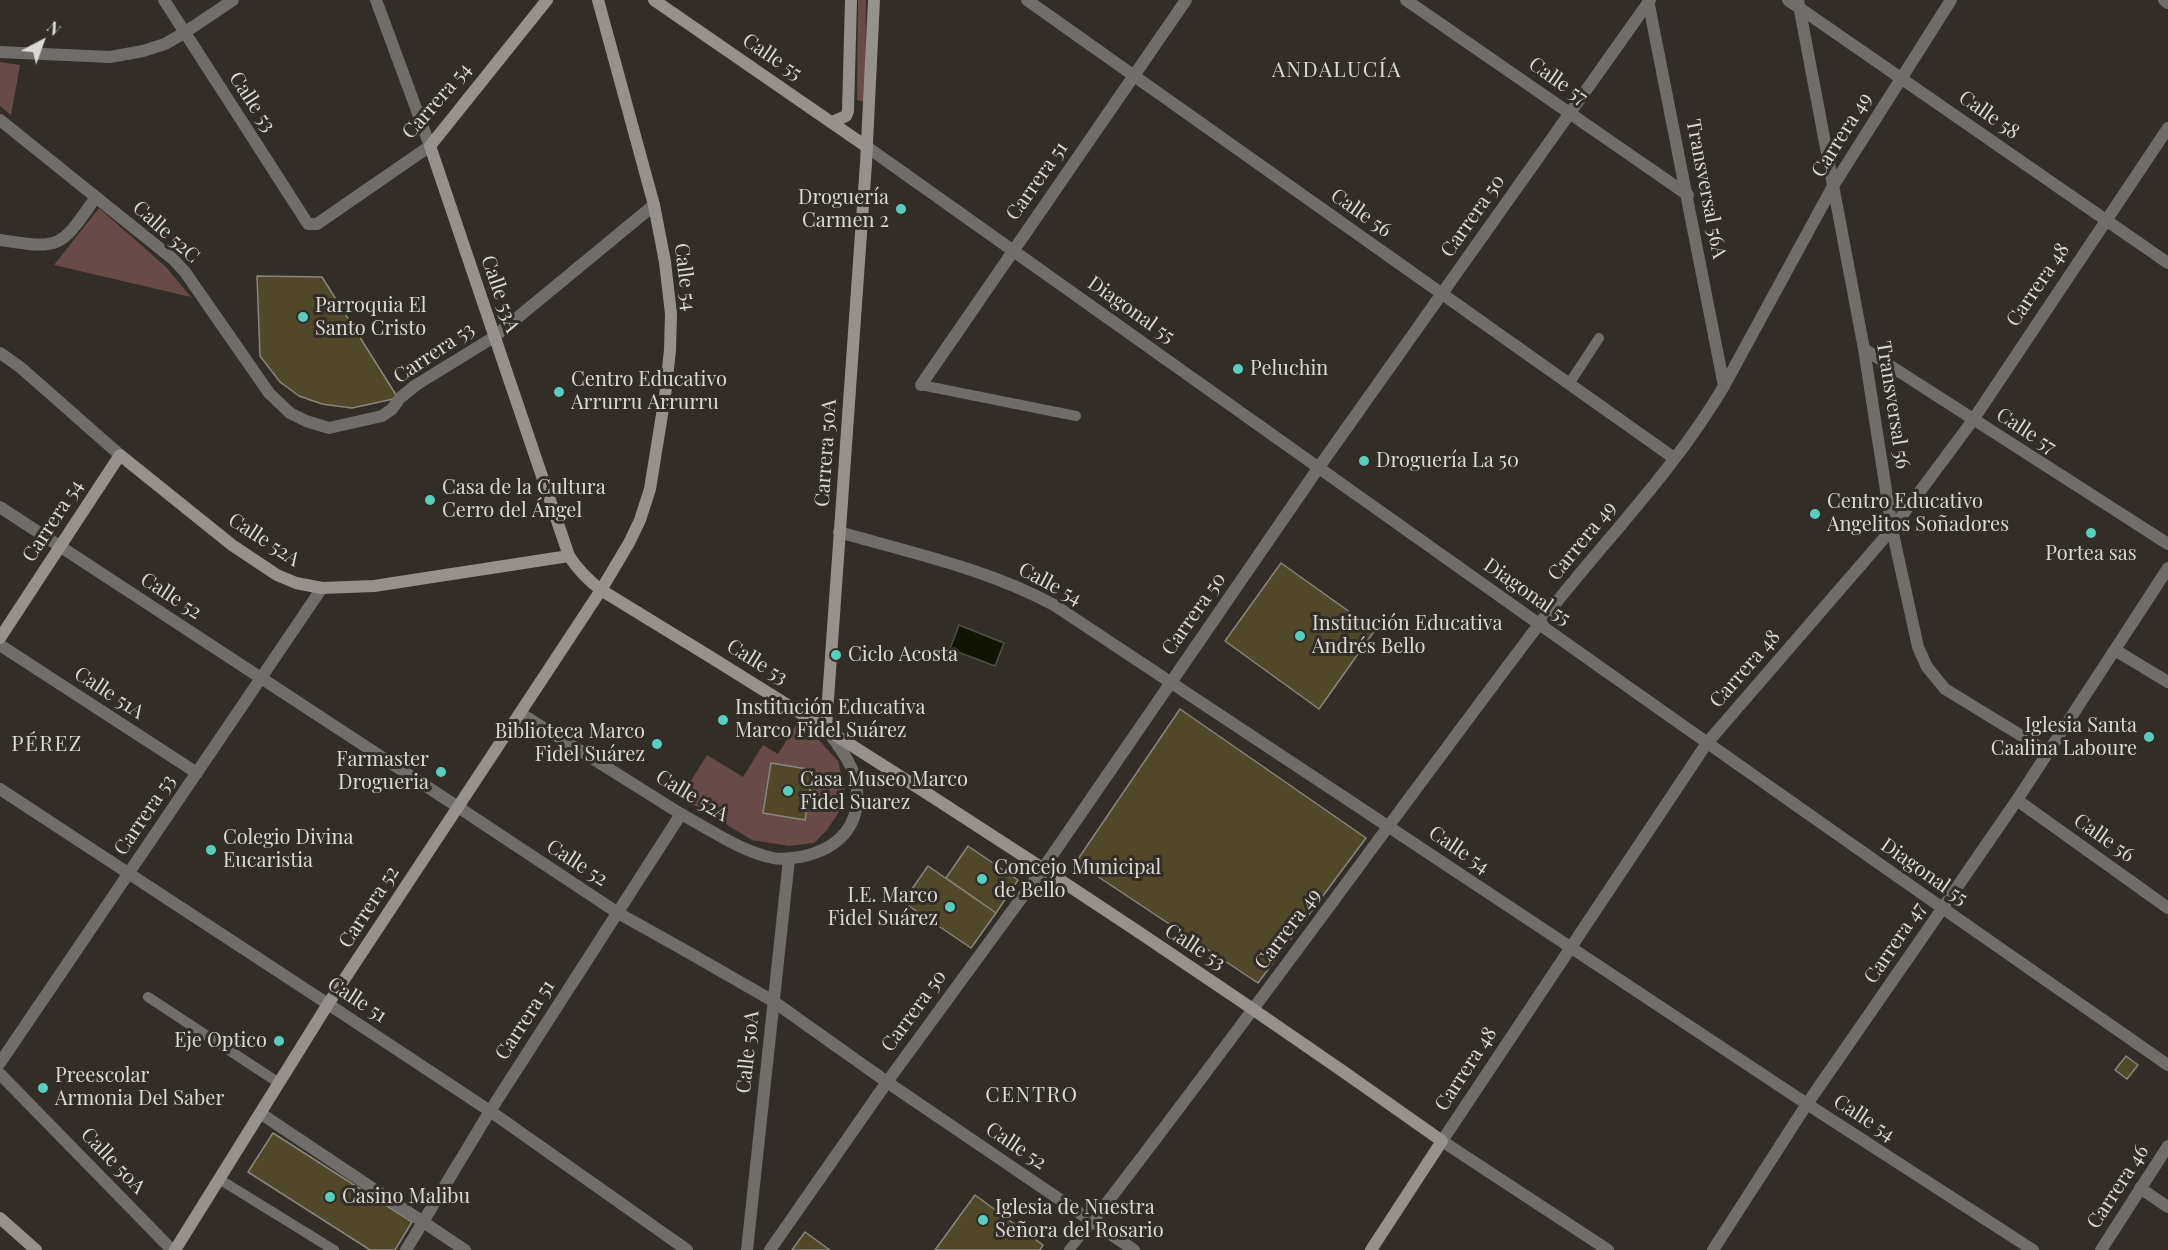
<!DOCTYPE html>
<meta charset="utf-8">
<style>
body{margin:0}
#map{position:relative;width:2168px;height:1250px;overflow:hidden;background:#322d27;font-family:"Playfair Display",serif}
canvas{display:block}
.north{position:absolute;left:12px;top:12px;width:60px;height:60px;-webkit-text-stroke:4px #322d27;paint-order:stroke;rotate:41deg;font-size:16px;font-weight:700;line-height:24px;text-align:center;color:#dcd9d5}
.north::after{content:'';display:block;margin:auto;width:21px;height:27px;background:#dcd9d5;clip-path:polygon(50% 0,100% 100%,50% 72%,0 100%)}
</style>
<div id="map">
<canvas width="2168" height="1250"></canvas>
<div class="north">N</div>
</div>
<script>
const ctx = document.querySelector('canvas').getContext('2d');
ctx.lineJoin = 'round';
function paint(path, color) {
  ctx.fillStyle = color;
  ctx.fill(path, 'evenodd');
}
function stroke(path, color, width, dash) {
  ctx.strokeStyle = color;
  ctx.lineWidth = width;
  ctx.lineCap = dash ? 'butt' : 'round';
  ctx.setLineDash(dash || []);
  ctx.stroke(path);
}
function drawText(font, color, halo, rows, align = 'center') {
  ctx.font = font + ' "Playfair Display",serif';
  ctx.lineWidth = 6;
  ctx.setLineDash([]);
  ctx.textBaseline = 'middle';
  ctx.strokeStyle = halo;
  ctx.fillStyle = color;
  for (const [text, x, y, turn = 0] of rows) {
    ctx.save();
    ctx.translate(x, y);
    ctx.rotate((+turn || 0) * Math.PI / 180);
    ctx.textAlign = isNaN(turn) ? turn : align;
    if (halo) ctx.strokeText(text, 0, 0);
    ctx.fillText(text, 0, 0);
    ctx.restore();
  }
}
paint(new Path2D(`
 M858,0H866L865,102L857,100Z
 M0,62L20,65L11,115L0,106Z
 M99,208L166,267L191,297L54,265Z
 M796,725L818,739L838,761L845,790L841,809L827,830L814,843L789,846L752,840L681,797L707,755L743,777L763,745L778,754Z`), '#684a46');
const water = new Path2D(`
 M959,625L1004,643L995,666L950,649Z`);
paint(water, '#111500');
stroke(water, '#4e5040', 1.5);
const building = new Path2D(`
 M257,276L322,277L398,398L352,408L322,404L299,396L280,382L260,356Z
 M1281,563L1375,630L1319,709L1225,641Z
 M1180,709L1366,838L1258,983L1076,862Z
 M771,763L813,770L805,820L763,813Z
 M968,846L1018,880L996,913L946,878Z
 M928,866L996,913L971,948L903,902Z
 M2126,1056L2138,1065L2127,1079L2115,1070Z
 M273,1133L412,1222L395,1250H370L248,1172Z
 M975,1195L1043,1245L1040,1250H935Z
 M805,1232L830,1250H792Z`);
paint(building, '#504829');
stroke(building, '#89867e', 1.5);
stroke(new Path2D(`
 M1569,384L1599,338
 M921,385L1076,416
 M148,997L279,1083
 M219,1179L334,1250
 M1069,1250L1092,1222`), '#716d6b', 10);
stroke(new Path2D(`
 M520,713L681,814
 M679,947L773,1001L808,1026
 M490,1111L687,1250
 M260,1113L465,1250
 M747,1250L789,859
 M770,1250L887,1082`), '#716d6b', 12);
stroke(new Path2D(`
 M164,0L308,224H317L430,146L376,0
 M1027,0L1674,458
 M1406,0L1688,195
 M1788,0L2168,263
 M1798,0L1864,349L1892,529L1918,647L1927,667L1945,689L2048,752
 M0,52L110,57L143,51L165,44L184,33L233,0
 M0,120L173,259L185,272L269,393L290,413L306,421L329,428L382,416L392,409L400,398L416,385L494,337L654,205
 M0,240C62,250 61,247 96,197
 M1864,349L2168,544
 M0,353L20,367L120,455
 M921,385L1186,0
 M1724,386L1833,186L1951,0
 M839,532C912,553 988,569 1054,605L1807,1104L2033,1250
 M0,645L197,773
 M2115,650L2168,682
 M1707,743L1892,529L1973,420L2168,128
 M2017,800L2168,908
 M458,807L618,913L679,947
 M1942,909L2017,800L2168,568
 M328,1004L490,1111
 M808,1026L887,1082
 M0,1063L322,588
 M0,1074L172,1250
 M2140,1188L2168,1207`), '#716d6b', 12);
stroke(new Path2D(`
 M2164,0L2168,3
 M867,147C1300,454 1732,763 2168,1065
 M0,507L458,807
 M0,789L328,1004
 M1092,1222C1244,1026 1388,824 1537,627C1598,547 1673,473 1724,386L1648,0
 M406,1250L490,1111L681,814C711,830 740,851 773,858C782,860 791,858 800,857C840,849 863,824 856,782C852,762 838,746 827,730
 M1134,1250L887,1082L1042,870L1319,467L1650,0
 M1608,1250L1442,1141L1707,743
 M1713,1250L1807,1104L1942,909
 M2101,1250L2168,1146`), '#716d6b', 12);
stroke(new Path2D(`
 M547,0L430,146L569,556C578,570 588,580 601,590C888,764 1169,947 1442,1141L1371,1250
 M654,0L867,147
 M832,122L846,116L848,111L851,0
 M0,638L120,455L232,545L277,575L296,583L322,588L374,586L569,556
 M826,727L866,163L874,0
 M0,1218L36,1250
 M175,1250L328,1004L601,590L629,543L640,520L650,489L665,396L670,350L671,314L665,262L654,205L598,0`), '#97918e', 12);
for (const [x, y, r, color] of [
 [901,209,6,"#59cebf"],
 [303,317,6,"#59cebf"],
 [1238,369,6,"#59cebf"],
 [559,392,6,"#59cebf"],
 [1364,461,6,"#59cebf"],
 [430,500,6,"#59cebf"],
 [1815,514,6,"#59cebf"],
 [2091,533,6,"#59cebf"],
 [1300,636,6,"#59cebf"],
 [836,655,6,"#59cebf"],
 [723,720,6,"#59cebf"],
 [2149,737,6,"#59cebf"],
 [657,744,6,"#59cebf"],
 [441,772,6,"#59cebf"],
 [788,791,6,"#59cebf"],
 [211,850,6,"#59cebf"],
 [982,879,6,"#59cebf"],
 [950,907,6,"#59cebf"],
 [279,1041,6,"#59cebf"],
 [43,1088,6,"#59cebf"],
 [330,1197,6,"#59cebf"],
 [983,1220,6,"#59cebf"]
]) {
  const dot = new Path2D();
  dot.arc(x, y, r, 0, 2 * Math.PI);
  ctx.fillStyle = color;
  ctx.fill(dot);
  stroke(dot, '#322d27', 2);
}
drawText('20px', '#dcd9d5', '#322d27', [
 ["Calle 55",772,57,34],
 ["Calle 57",1558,81,35],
 ["Carrera 54",437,101,-49],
 ["Calle 53",252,102,57],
 ["Calle 58",1989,115,35],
 ["Carrera 49",1842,135,-58],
 ["Carrera 51",1037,181,-55],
 ["Transversal 56A",1706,189,79],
 ["Calle 56",1361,213,35],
 ["Carrera 50",1473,216,-55],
 ["Calle 52C",166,232,42],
 ["Calle 54",685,277,83],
 ["Carrera 48",2038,285,-56],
 ["Calle 53A",500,294,71],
 ["Diagonal 55",1131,310,35],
 ["Carrera 53",434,353,-34],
 ["Transversal 56",1893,405,81],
 ["Calle 57",2026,431,33],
 ["Carrera 50A",826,453,-86],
 ["Carrera 54",53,521,-57],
 ["Calle 52A",264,540,33],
 ["Carrera 49",1582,541,-51],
 ["Calle 54",1050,584,28],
 ["Diagonal 55",1527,592,35],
 ["Calle 52",171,596,33],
 ["Carrera 50",1194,614,-55],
 ["Calle 53",757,662,32],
 ["Carrera 48",1745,669,-49],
 ["Calle 51A",109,693,33],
 ["Calle 52A",692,796,31],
 ["Carrera 53",145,815,-56],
 ["Calle 56",2104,838,35],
 ["Calle 54",1459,850,34],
 ["Calle 52",577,863,33],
 ["Diagonal 55",1924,872,35],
 ["Carrera 52",369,907,-57],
 ["Carrera 49",1288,929,-53],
 ["Carrera 47",1895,943,-56],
 ["Calle 53",1195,947,33],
 ["Calle 51",357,1000,33],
 ["Carrera 50",914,1011,-54],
 ["Carrera 51",525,1020,-57],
 ["Calle 50A",748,1052,-84],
 ["Carrera 48",1466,1069,-57],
 ["Calle 54",1864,1118,33],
 ["Calle 52",1016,1146,34],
 ["Calle 50A",113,1161,46],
 ["Carrera 46",2118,1187,-57]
]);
drawText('20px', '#dcd9d5', '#322d27', [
 ["Droguería",889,198,"right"],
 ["Carmen 2",889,221,"right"],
 ["Parroquia El",315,306],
 ["Santo Cristo",315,329],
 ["Peluchin",1250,369],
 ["Centro Educativo",571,380],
 ["Arrurru Arrurru",571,403],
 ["Droguería La 50",1376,461],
 ["Casa de la Cultura",442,488],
 ["Cerro del Ángel",442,511],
 ["Centro Educativo",1827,502],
 ["Angelitos Soñadores",1827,525],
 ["Portea sas",2091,554,"center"],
 ["Institución Educativa",1312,624],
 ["Andrés Bello",1312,647],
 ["Ciclo Acosta",848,655],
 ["Institución Educativa",735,708],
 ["Marco Fidel Suárez",735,731],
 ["Iglesia Santa",2137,726,"right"],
 ["Caalina Laboure",2137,749,"right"],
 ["Biblioteca Marco",645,732,"right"],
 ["Fidel Suárez",645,755,"right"],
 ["Farmaster",429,760,"right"],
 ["Drogueria",429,783,"right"],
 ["Casa Museo Marco",800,780],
 ["Fidel Suarez",800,803],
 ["Colegio Divina",223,838],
 ["Eucaristia",223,861],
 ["Concejo Municipal",994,868],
 ["de Bello",994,891],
 ["I.E. Marco",938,896,"right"],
 ["Fidel Suárez",938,919,"right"],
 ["Eje Optico",267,1041,"right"],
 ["Preescolar",55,1076],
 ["Armonia Del Saber",55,1099],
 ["Casino Malibu",342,1197],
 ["Iglesia de Nuestra",995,1208],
 ["Señora del Rosario",995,1231]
], 'left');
ctx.letterSpacing = '1.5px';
drawText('21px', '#dcd9d5', '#322d27', [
 ["ANDALUCÍA",1337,70],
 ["PÉREZ",47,744],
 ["CENTRO",1032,1095]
]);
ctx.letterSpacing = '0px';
</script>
